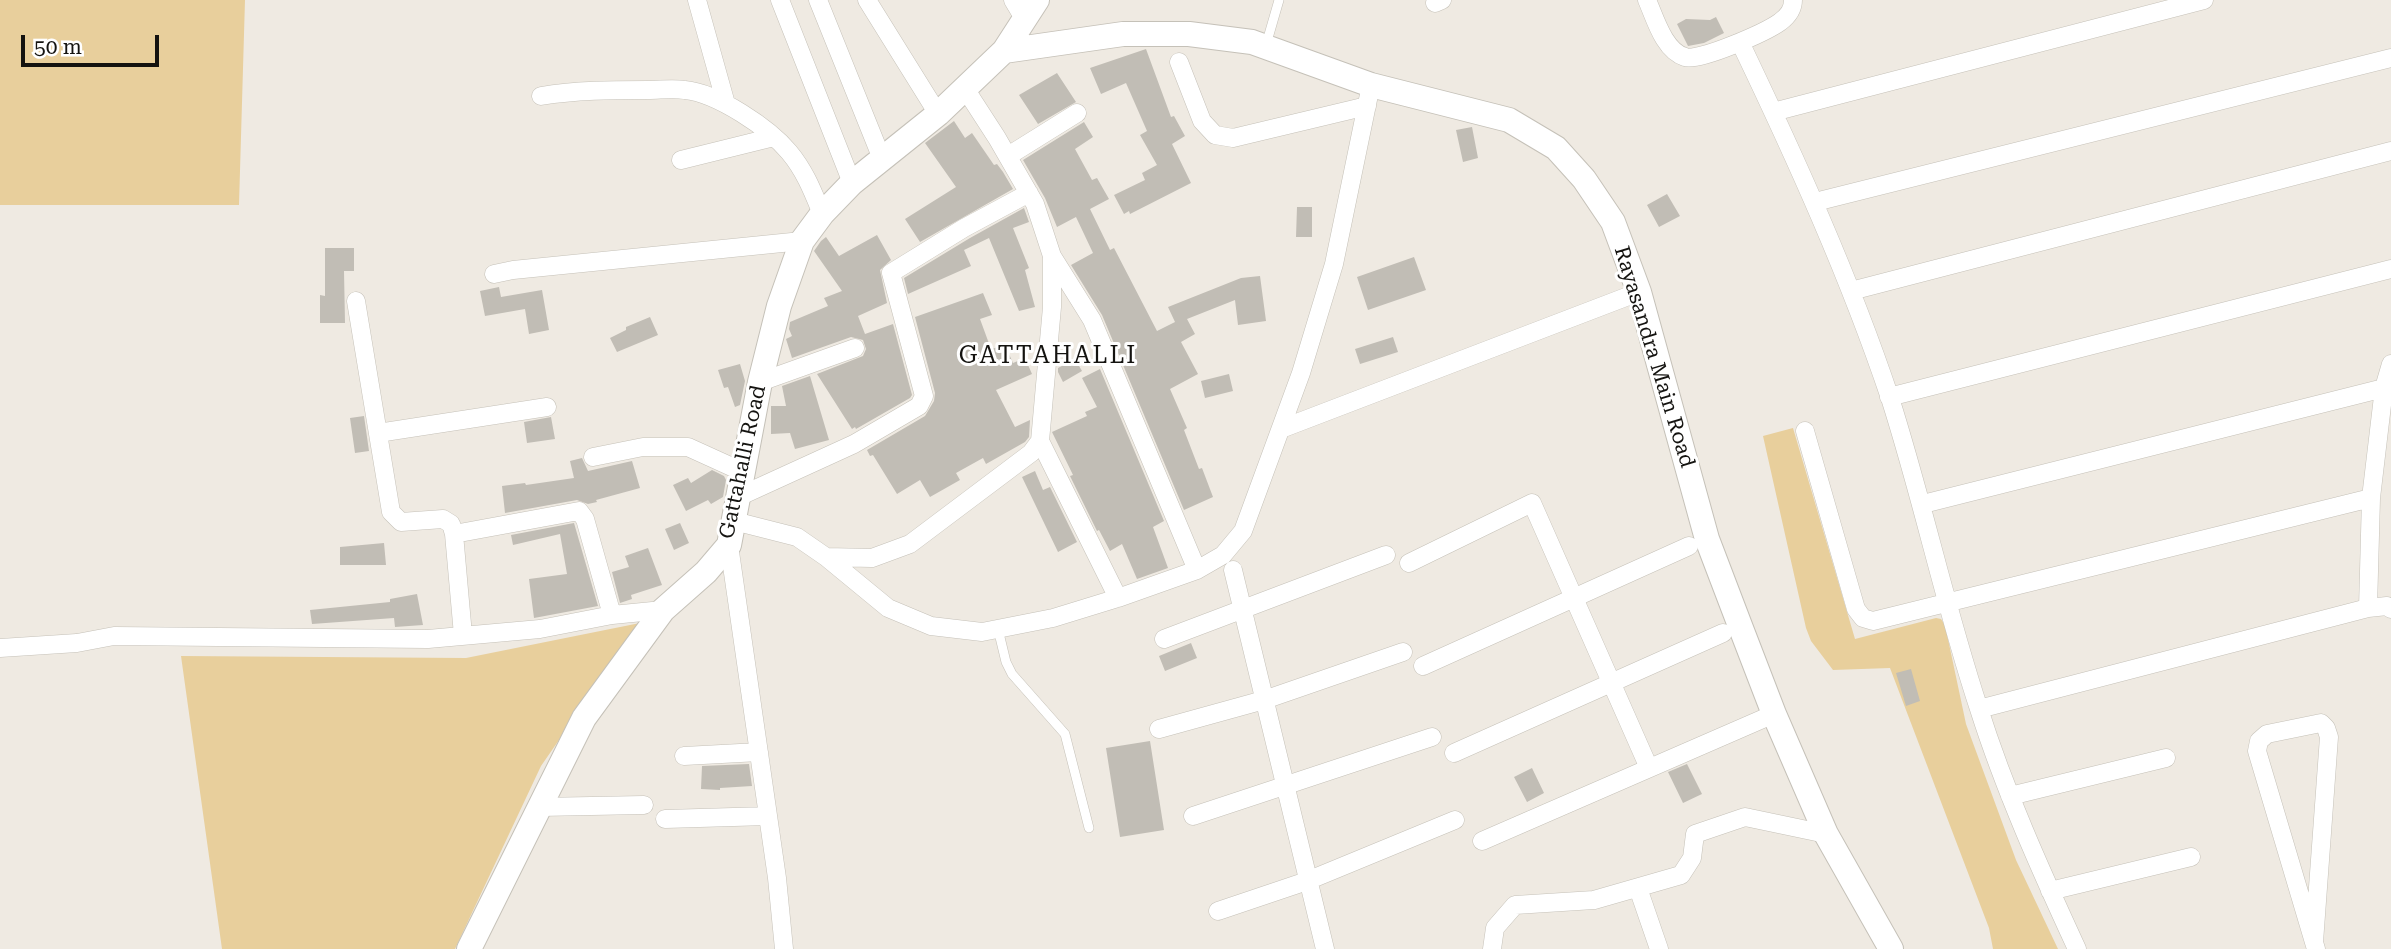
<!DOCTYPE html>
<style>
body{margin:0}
#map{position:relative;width:2391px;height:949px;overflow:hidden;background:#efeae2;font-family:"Roboto Serif",serif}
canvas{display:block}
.scale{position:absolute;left:21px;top:35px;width:138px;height:32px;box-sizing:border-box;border:4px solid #141310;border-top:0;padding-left:9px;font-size:21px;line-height:24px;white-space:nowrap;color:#141310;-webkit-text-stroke:5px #fff;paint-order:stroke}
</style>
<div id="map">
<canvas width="2391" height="949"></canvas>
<div class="scale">50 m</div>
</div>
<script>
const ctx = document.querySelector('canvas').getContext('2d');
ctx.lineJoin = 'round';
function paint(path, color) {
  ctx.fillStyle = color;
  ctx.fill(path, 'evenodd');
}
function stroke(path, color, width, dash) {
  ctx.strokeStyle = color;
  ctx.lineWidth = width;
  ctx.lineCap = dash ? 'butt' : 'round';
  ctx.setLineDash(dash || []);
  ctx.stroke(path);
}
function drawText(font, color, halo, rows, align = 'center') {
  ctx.font = font + ' "Roboto Serif",serif';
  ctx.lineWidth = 6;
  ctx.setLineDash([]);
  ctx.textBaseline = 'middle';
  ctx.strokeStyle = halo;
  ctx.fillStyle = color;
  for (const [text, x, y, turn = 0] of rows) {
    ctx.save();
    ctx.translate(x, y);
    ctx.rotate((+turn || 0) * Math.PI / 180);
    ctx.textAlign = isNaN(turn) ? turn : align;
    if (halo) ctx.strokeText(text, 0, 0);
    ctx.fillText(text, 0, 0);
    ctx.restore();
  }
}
paint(new Path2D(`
 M0,0H245L239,205H0Z
 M1793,428L1855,639L1936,618L1941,619L1945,625L1966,724L2016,860L2058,949H1993L1989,928L1890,668L1833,670L1811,641L1806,628L1763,436Z
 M640,623L541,766L455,949H222L181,656L466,658Z`), '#e8cf9c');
paint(new Path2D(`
 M1716,17L1724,33L1704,43L1688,46L1677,24L1686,19L1710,20Z
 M1146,49L1171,117L1174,116L1185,136L1172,144L1191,183L1130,214L1129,211L1124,214L1114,195L1145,180L1142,173L1157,165L1140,135L1147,131L1126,83L1101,94L1090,68Z
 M1057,73L1076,102L1038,124L1019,95Z
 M954,121L965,138L972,133L994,165L997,164L1003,172L1013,189L920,242L905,219L956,187L925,143Z
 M1084,122L1093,137L1075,149L1092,180L1097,178L1109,199L1090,209L1110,250L1114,248L1157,331L1175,322L1168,307L1241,278L1260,276L1266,321L1238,325L1235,300L1187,319L1195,334L1181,342L1198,374L1170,389L1187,428L1184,430L1199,469L1202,468L1213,497L1184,510L1102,315L1071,265L1093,253L1076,217L1057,227L1045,198L1023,160Z
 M1472,127L1478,158L1463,162L1456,130Z
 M1667,194L1680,216L1659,227L1647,205Z
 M1297,207H1312V237H1296Z
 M1024,208L1029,222L1013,228L1029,268L1025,270L1035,307L1019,311L989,238L964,250L971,266L908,294L904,278L970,238Z
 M877,235L891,260L880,270L887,303L858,316L865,334L893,324L912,395L910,398L856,429L855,427L852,429L817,374L863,356L866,349L863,340L851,337L792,358L786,339L792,336L789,329L790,322L828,306L824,298L842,291L814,251L821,241L826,237L839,256Z
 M325,248H354V271H344L345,323H320V295L325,296Z
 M1414,257L1426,290L1368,310L1357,277Z
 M499,287L501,297L542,290L549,330L529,334L525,309L485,316L480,291Z
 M983,293L992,315L980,319L991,349L1005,345L1013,363L1025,358L1032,374L996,390L1015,427L1030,420L1029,437L1025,442L986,464L983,458L956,473L960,480L930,497L920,480L897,494L873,455L870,456L867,450L925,416L934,401L935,393L915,317Z
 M650,317L658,335L617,352L610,338L626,330V327Z
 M1393,337L1398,352L1360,364L1355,349Z
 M1075,359L1082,371L1063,382L1058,372V368Z
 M740,364L745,381L740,405L735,407L728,387L724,388L718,370Z
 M1100,369L1164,521L1153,527L1168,568L1137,579L1122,544L1110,551L1099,530L1097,531L1070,476L1073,475L1052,432L1087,416L1085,412L1097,407L1082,378Z
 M1229,374L1233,391L1205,398L1201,381Z
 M810,376L829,440L795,449L790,433L771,434V406H786L782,386Z
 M364,416L369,451L355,453L350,418Z
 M551,417L555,439L527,443L524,422Z
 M582,458L588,471L632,461L640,488L596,500L597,502L588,504L577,500L505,513L502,486L525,483L526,485L574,478L570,461Z
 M712,470L724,476L726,480L723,497L711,504L708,500L686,511L673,485L688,478L691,483Z
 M1035,471L1043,490L1050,487L1077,542L1058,552L1022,477Z
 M574,523L598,606L534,618L529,579L567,574L560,534L513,545L511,535Z
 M680,523L689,543L674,550L665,529Z
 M384,543L386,565H340V547Z
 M648,548L662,585L631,595L632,599L620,603L612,572L629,567L625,556Z
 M417,594L423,625L395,627L394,618L312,624L310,610L390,602V599Z
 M1191,643L1197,658L1165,671L1159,656Z
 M1911,669L1920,701L1906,706L1896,673Z
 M1150,741L1164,830L1120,837L1106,748Z
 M749,764L752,786L720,788V790L701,789L702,766Z
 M1687,764L1702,794L1683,803L1668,772Z
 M1532,768L1544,793L1527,802L1514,777Z`), '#c1bdb5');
const lane = new Path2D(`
 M1266,45L1279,0
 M998,629L1006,662L1012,674L1065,734L1089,828`);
const street = new Path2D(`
 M697,0L726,104
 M780,0L852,183
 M818,0L882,159
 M867,0L938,114
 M1013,0L1025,20
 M1647,0C1655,18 1664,51 1685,57C1699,62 1766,32 1780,22C1788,16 1793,10 1793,0
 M1435,3L1442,0
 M1740,42C1796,159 1849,276 1890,398C1923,501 1945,607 1979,709C2005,791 2041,871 2077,949
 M1179,62L1202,121L1215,135L1233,138L1367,106
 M541,96C576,90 612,90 648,90C660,90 673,88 685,90C717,93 769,128 789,152C805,171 813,192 822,214
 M1773,112L2204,0
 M1008,156L1077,113
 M681,160L774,137
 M1815,202L2391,58
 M1052,256L1092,320L1197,570
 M494,274L513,270L802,241
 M1851,291L2391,151
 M356,301L391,512L401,522L443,519L451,524L454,534L463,635
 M760,382L855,348
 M1889,397L2391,269
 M1281,429L1639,292
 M1805,431L1856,609L1863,618L1873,621L2371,498
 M378,433L547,407
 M1040,441L1118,598
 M593,457L643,447H688L743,472
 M738,497L854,444L919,406L924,396L891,273L964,228L1029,193
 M1923,504L2384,388
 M734,521L797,537L826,557L872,558L910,544L1031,453L1040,441L1052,307V256L1035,204L997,138L964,87
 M454,534L579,511L585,519L612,615
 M729,545L777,878L784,949
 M826,557L888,608L931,626L982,632L1053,618L1118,598L1197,570L1223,555L1243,531L1301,373L1334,264L1371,85
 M1409,563L1532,503L1649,768
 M1233,570L1325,949
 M2368,608L2371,498L2384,388L2391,364
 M1164,639L1386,555
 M0,648L77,643L114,636L428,639L540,629L612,615L663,610
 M1423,666L1689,546
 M1979,709L2368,608L2387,606L2391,609
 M1159,729L1264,700L1403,652
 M1454,753L1723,633
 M684,756L759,752
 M2010,796L2166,758
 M539,807L644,805
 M1193,816L1432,737
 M665,819L768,816
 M1482,841L1774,714
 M1638,888L1659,949
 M2050,891L2191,857
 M1218,911L1307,881L1455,820
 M2314,942L2329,737L2326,728L2321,723L2267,734L2259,741L2257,751L2316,949
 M1492,949L1495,928L1515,905L1594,900L1681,875L1692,858L1695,834L1745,817L1826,834`);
const secondary = new Path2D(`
 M1004,51L1123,34H1189L1252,42L1371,85L1509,120L1556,148L1584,179L1613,222L1639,292L1707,539L1739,623L1774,714L1826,834L1891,949
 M469,949L584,718L663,610L706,572L729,545L760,382L779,306L802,241L822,214L852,183L938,114L1004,51L1037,0`);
stroke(lane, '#c5c1b8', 10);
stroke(street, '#c5c1b8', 19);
stroke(secondary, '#c5c1b8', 26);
stroke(lane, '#fff', 9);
stroke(street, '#fff', 18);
stroke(secondary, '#fff', 24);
drawText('21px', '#141310', '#fff', [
 ["Rayasandra Main Road",1654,357,73],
 ["Gattahalli Road",743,462,-78]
]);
ctx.letterSpacing = '2px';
drawText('24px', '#141310', '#fff', [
 ["GATTAHALLI",1048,356]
]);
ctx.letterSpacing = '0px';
</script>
